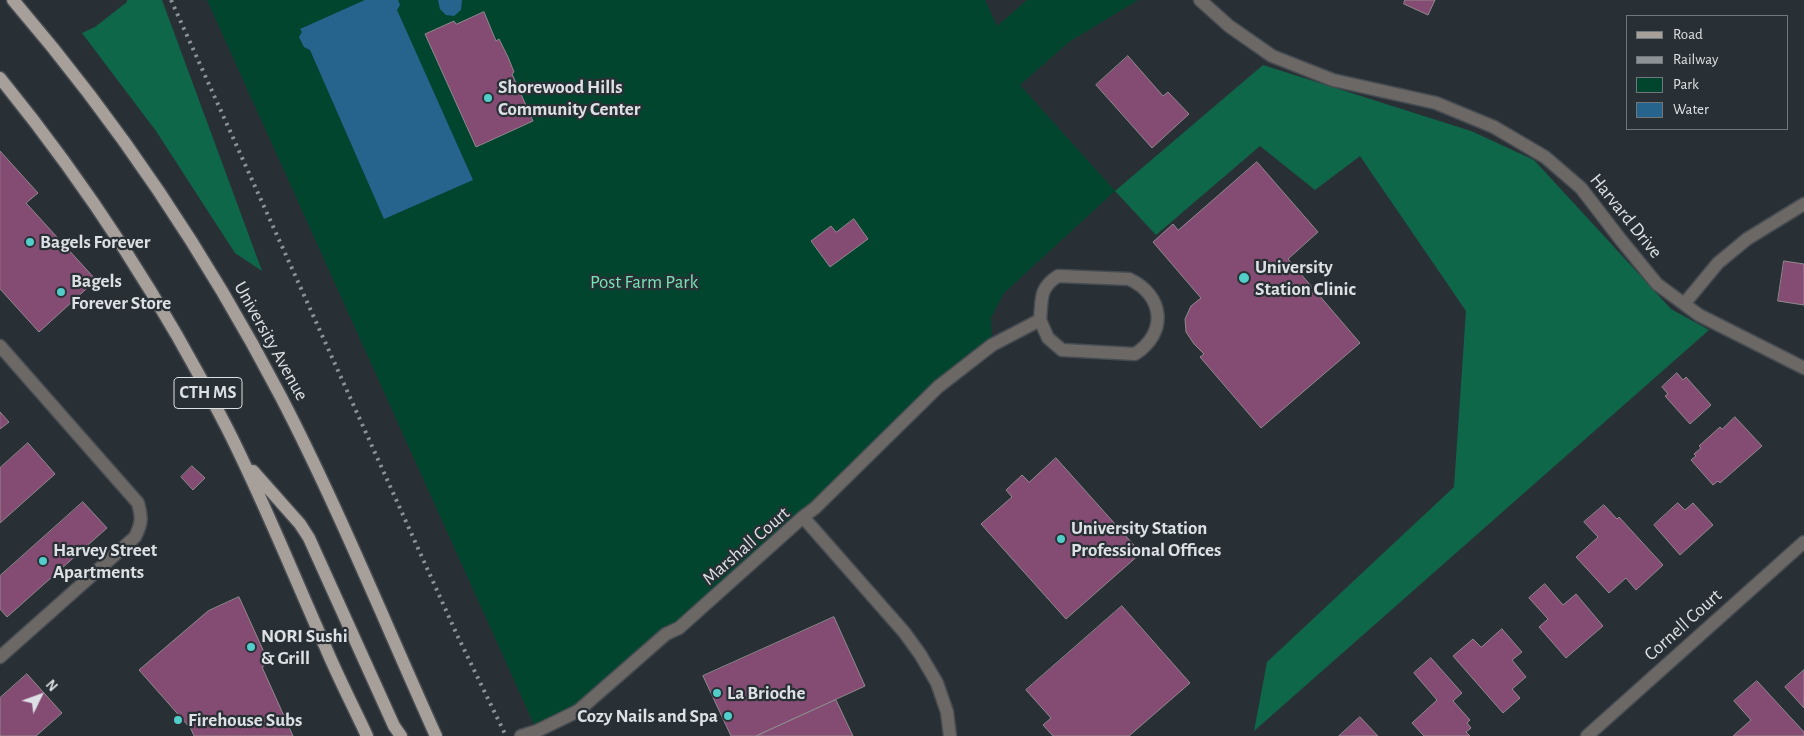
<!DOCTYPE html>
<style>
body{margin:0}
#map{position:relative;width:1804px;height:736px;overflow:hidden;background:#293035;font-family:"Alegreya Sans",sans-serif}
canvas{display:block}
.legend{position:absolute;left:1626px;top:15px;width:162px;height:115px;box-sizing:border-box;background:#293035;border:1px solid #71777b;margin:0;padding:6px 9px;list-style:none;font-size:15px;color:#dde1e5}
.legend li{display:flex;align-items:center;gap:10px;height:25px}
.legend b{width:25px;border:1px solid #71777b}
.north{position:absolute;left:15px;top:671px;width:50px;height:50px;-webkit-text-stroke:4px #293035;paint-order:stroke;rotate:48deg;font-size:14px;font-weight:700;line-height:20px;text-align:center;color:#dde1e5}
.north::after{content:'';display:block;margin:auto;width:18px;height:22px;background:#dde1e5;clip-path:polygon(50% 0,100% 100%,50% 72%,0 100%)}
</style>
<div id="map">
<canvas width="1804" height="736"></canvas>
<ul class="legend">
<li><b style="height:6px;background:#a69f9a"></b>Road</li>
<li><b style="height:6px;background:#8d9297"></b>Railway</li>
<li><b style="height:14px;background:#01452f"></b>Park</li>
<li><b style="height:14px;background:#26648e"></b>Water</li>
</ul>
<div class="north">N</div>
</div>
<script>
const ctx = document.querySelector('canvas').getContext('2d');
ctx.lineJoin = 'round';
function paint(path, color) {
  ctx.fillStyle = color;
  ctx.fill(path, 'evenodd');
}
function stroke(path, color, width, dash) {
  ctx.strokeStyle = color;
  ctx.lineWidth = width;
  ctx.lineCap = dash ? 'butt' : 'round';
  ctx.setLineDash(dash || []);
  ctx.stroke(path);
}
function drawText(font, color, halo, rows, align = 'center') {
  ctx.font = font + ' "Alegreya Sans",sans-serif';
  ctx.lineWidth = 4.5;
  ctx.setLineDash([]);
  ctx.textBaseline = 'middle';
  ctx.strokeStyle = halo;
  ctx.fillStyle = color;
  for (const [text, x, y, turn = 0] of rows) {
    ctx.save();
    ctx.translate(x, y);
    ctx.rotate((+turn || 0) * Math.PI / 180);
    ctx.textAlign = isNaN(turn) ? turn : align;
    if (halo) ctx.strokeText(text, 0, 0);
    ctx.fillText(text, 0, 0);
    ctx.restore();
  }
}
paint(new Path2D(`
 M207,0H985L997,26L1027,0H1138L1069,42L1020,85L1115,191L1004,293L991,318L992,345L816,508L578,711L537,731Z`), '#01452f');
paint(new Path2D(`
 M127,0H162L262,271L235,253L156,131L82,33L95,27L127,2Z
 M1263,65L1471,131L1534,160L1671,309L1709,330L1254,731L1267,662L1454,487L1466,311L1360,156L1315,190L1260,146L1156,235L1115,191Z`), '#0f6749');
paint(new Path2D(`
 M365,0H398L400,5L397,10L473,180L384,219L310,50L304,47L299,37L302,32L300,29Z
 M438,0H462L461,10L454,16L446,15L440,9Z`), '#26648e');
const building = new Path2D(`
 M1405,0H1435L1428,15L1404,4Z
 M484,12L496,41L499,39L508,57L514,72L512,74L533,121L476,147L425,34L454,21L456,24Z
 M1128,56L1163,96L1168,92L1189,114L1152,148L1096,85Z
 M0,151L38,193L26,203L96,280L39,332L0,289Z
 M1257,162L1318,232L1288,259L1360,343L1261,428L1200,357L1204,354L1194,344L1186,332L1185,319L1191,306L1201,298L1153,242L1173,224L1178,230Z
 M854,219L868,239L830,267L811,241L831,226L836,232Z
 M1784,261L1804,264V305L1778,301Z
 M1677,373L1683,380L1686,377L1711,405L1690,424L1665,396L1668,394L1662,387Z
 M0,412L9,422L0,429Z
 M1735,417L1762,446L1720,483L1718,481L1713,485L1691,460L1696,456L1694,454L1701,448L1699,446L1720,427L1722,429Z
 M28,443L55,474L0,523V468Z
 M1056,458L1141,553L1066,619L981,524L1012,497L1006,490L1022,475L1029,482Z
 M192,466L205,478L193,490L181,477Z
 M83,502L107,528L7,617L0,609V576Z
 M1678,503L1685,510L1693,503L1713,525L1680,555L1654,525Z
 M1604,505L1617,519L1619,517L1663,565L1636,590L1626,578L1609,593L1576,557L1598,537L1584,522Z
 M1545,584L1563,605L1576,594L1603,626L1566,658L1539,627L1548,619L1529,598Z
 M239,597L269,663L262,667L293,736H194L191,729L139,670L208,611Z
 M1122,606L1190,683L1129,736H1053L1043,725L1051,718L1026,690Z
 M834,617L865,686L756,736H731L703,676Z
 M1502,629L1522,652L1512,660L1526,677L1512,689L1520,698L1503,713L1453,656L1473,639L1481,647Z
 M1431,658L1462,693L1453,701L1470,720L1467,723L1471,728L1466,732L1470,736H1424L1412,723L1437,700L1414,673Z
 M1804,670V708L1785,687Z
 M27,674L62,713L36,736H0V698Z
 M1757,681L1804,732V736H1733L1751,720L1734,701Z
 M836,700L853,736H756Z
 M1360,717L1378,736H1339Z`);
paint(building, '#854c73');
stroke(building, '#91888e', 1);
const service = new Path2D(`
 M992,345L1040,320C1042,299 1039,288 1058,276L1129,279C1164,295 1168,333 1135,354L1062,350L1048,338L1040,320
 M0,346L138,503C142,518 142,523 135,537L0,657`);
const minor = new Path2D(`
 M1200,0L1229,26L1272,56L1333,80L1436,103L1494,127L1545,157L1581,188L1621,240L1657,284L1699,315L1804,368
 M1684,304L1718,263L1747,239L1804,204
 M803,517L904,632L920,654L937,683L947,712L950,736
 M521,736L537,731L578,711L666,634L679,628L803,517L815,508L938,387L992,345
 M1587,736L1804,542`);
const primary = new Path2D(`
 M13,0C117,121 207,255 281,397C338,507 385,623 436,736
 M0,78C88,186 164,304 227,428C263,499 293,574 325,646C338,677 353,706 367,736
 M253,471L300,524L309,538L394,726L401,736`);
stroke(service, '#464c51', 15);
stroke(minor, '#464c51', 15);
stroke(primary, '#464c51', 15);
stroke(service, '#6b6865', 12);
stroke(minor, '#6b6865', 12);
stroke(primary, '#a69f9a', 12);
stroke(new Path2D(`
 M171,0L458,637L506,736`), '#8d9297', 4, [2.5, 5]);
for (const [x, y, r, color] of [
 [488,98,5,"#53cdc9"],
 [30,242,5,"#53cdc9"],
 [1244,278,6,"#53cdc9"],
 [61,292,5,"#53cdc9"],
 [1061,539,5,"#53cdc9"],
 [43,561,5,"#53cdc9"],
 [251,647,5,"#53cdc9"],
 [717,693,5,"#53cdc9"],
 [728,716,5,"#53cdc9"],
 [178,720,5,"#53cdc9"]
]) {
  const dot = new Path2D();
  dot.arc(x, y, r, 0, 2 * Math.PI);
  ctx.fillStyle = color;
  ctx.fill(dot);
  stroke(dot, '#293035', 2);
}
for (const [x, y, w] of [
 [208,393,68]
]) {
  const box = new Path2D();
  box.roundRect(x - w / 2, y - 15.5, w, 31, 4);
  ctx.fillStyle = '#293035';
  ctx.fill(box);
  stroke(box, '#dde1e5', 1);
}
drawText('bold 18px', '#dde1e5', null, [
 ["CTH MS",208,393]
]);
drawText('bold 19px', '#dde1e5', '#293035', [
 ["Shorewood Hills",498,87],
 ["Community Center",498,109],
 ["Bagels Forever",40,242],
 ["University",1255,267],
 ["Station Clinic",1255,289],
 ["Bagels",71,281],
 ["Forever Store",71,303],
 ["University Station",1071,528],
 ["Professional Offices",1071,550],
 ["Harvey Street",53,550],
 ["Apartments",53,572],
 ["NORI Sushi",261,636],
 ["& Grill",261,658],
 ["La Brioche",727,693],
 ["Cozy Nails and Spa",718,716,"right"],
 ["Firehouse Subs",188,720]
], 'left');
drawText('19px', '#dde1e5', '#293035', [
 ["Harvard Drive",1626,216,51],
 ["University Avenue",271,341,61],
 ["Marshall Court",746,546,-41],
 ["Cornell Court",1683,625,-42]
]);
drawText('19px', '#76e4b5', '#293035', [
 ["Post Farm Park",644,282]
]);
</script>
